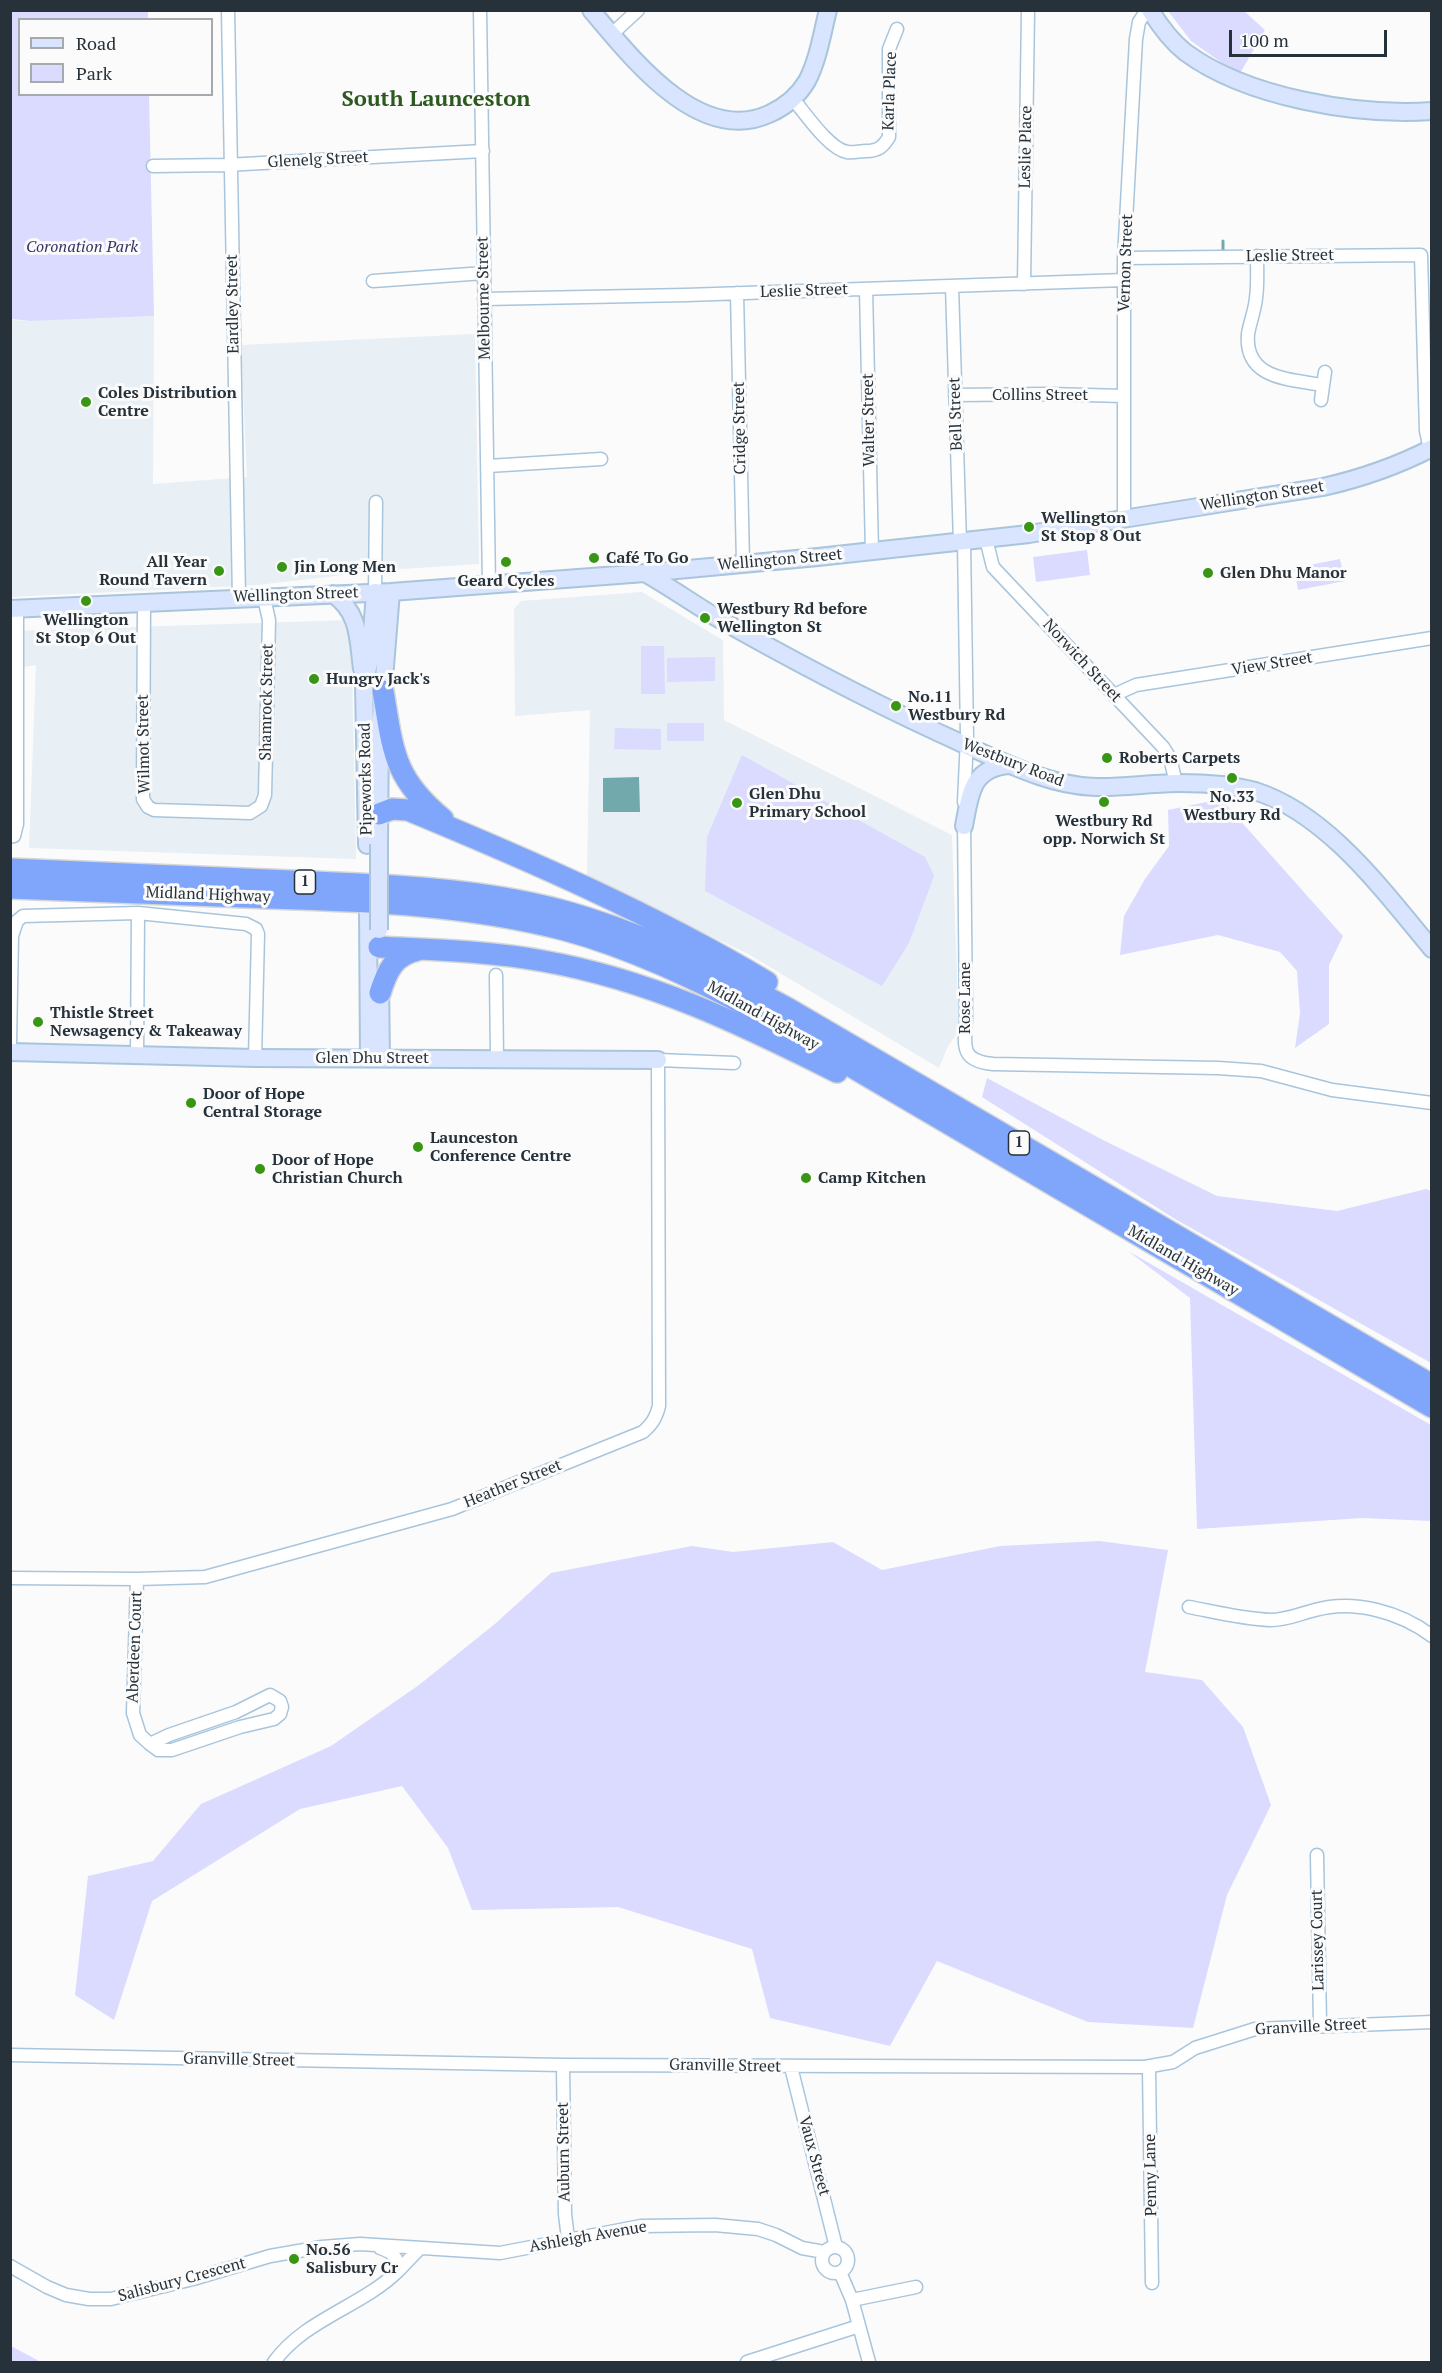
<!DOCTYPE html>
<meta charset="utf-8">
<style>
body{margin:0}
#map{position:relative;width:1442px;height:2373px;overflow:hidden;background:#fbfbfb;font-family:"PT Serif",serif}
canvas{display:block}
.frame{position:absolute;inset:0;border:12px solid #26313a;pointer-events:none}
.legend{position:absolute;left:18px;top:18px;width:195px;height:78px;box-sizing:border-box;background:#fbfbfb;border:2px solid #a6aaae;margin:0;padding:8px 10px;list-style:none;font-size:18px;color:#26313a}
.legend li{display:flex;align-items:center;gap:12px;height:30px}
.legend b{width:30px;border:2px solid #a6aaae}
.scale{position:absolute;left:1229px;top:30px;width:158px;height:27px;box-sizing:border-box;border:3px solid #26313a;border-top:0;padding-left:8px;font-size:18px;line-height:21px;white-space:nowrap;color:#26313a;-webkit-text-stroke:4px #fbfbfb;paint-order:stroke}
</style>
<div id="map">
<canvas width="1442" height="2373"></canvas>
<div class="frame"></div>
<ul class="legend">
<li><b style="height:8px;background:#d9e4fe"></b>Road</li>
<li><b style="height:16px;background:#dbdbff"></b>Park</li>
</ul>
<div class="scale">100 m</div>
</div>
<script>
const ctx = document.querySelector('canvas').getContext('2d');
ctx.lineJoin = 'round';
function paint(path, color) {
  ctx.fillStyle = color;
  ctx.fill(path, 'evenodd');
}
function stroke(path, color, width, dash) {
  ctx.strokeStyle = color;
  ctx.lineWidth = width;
  ctx.lineCap = dash ? 'butt' : 'round';
  ctx.setLineDash(dash || []);
  ctx.stroke(path);
}
function drawText(font, color, halo, rows, align = 'center') {
  ctx.font = font + ' "PT Serif",serif';
  ctx.lineWidth = 6;
  ctx.setLineDash([]);
  ctx.textBaseline = 'middle';
  ctx.strokeStyle = halo;
  ctx.fillStyle = color;
  for (const [text, x, y, turn = 0] of rows) {
    ctx.save();
    ctx.translate(x, y);
    ctx.rotate((+turn || 0) * Math.PI / 180);
    ctx.textAlign = isNaN(turn) ? turn : align;
    if (halo) ctx.strokeText(text, 0, 0);
    ctx.fillText(text, 0, 0);
    ctx.restore();
  }
}
paint(new Path2D(`
 M154,316L153,484L247,477L241,345L475,334L479,564L386,570L258,585L11,597L10,320L31,321Z
 M642,592L723,640L724,720L952,835L959,1031L948,1046L939,1068L748,954L587,876L590,710L515,716L514,609L521,601Z
 M351,620L356,859L29,848L36,665L11,669L10,631Z`), '#e8eff5');
paint(new Path2D(`
 M10,11H148V19L20,20V94L149,95L154,316L31,321L11,319Z
 M1168,11H1244L1265,30L1239,75L1191,41Z
 M1087,550L1090,575L1036,582L1033,557Z
 M1340,559L1345,581L1298,590L1294,568Z
 M641,646H664L665,694H641Z
 M715,657V681L667,682V658Z
 M667,723H704V741H667Z
 M615,728L661,729V750L614,749Z
 M742,755L925,857L934,876L909,943L882,986L705,891L707,837Z
 M1221,799L1343,936L1329,965V1024L1295,1048L1300,1013L1297,971L1280,952L1218,935L1120,955L1124,916L1145,879L1169,846L1168,810Z
 M987,1078L1103,1140L1217,1196L1337,1211L1426,1189L1431,1191V1363L1175,1219L982,1097Z
 M1128,1251L1431,1425V1521L1362,1518L1197,1529L1190,1298Z
 M1099,1541L1168,1550L1145,1672L1202,1680L1243,1727L1271,1805L1227,1895L1193,2028L1088,2022L937,1961L890,2046L770,2018L752,1949L618,1907L472,1910L448,1848L402,1786L300,1809L152,1901L114,2020L75,1995L88,1876L153,1861L201,1804L331,1746L419,1685L496,1623L551,1573L692,1546L733,1552L833,1542L882,1570L1000,1546Z
 M11,2346L41,2362H11Z`), '#dbdbff');
paint(new Path2D(`
 M639,777L640,812H603V778Z`), '#72a9ad');
stroke(new Path2D(`
 M1223,254V241`), '#72a9ad', 3);
const street = new Path2D(`
 M228,10L239,598
 M480,10L489,585
 M612,34L638,10
 M793,99C805,113 829,149 847,152C853,153 860,151 866,151C878,151 883,147 889,137V49L897,29
 M153,166L226,165L483,151
 M1257,256C1257,270 1258,284 1256,298C1255,310 1250,322 1248,334C1244,379 1289,379 1322,385
 M1124,258L1421,255L1426,431L1430,449
 M373,281L484,273
 M1024,284L1028,10
 M952,286L960,543
 M866,289L872,552
 M737,293L743,563
 M484,299L686,295L1124,280
 M955,395L1049,394L1124,396
 M1321,400L1325,372
 M488,466L601,459
 M1124,518V258L1136,39L1139,22L1147,10
 M986,539L993,567L1163,747L1170,758L1176,783
 M375,592L376,502
 M144,602L143,799L148,807L154,810L250,813L261,806L265,795L269,620L264,598
 M1114,695L1136,685L1432,638
 M964,802L967,738L964,542
 M964,819L966,1020C964,1047 961,1061 993,1064L1218,1068L1261,1071L1332,1090L1432,1103
 M10,837L14,836L17,824V609
 M496,975L497,1059
 M10,1043L12,936L17,921L23,916L138,913L246,924L256,929L258,934L255,1058
 M137,1055L138,913
 M10,1578L137,1579L205,1577L452,1509L643,1432C652,1424 656,1418 659,1406L658,1060L734,1063
 M137,1579L133,1713L140,1735L150,1744L158,1750H172L240,1727L274,1719L280,1714L282,1707L280,1701L270,1695L236,1712L169,1735L150,1744
 M1189,1607C1215,1612 1243,1619 1270,1620C1287,1620 1299,1614 1315,1610C1354,1599 1400,1612 1432,1636
 M1317,1855L1320,2025
 M10,2055L563,2065L1145,2067L1173,2062L1195,2048L1255,2029L1432,2022
 M563,2065L565,2214L568,2239
 M791,2067L836,2247
 M1149,2067L1152,2283
 M822 2260a13 13 0 1 1 26 0a13 13 0 1 1-26 0Z
 M10,2266L47,2287L66,2295L89,2299H111L193,2279L270,2256L322,2247L360,2244L500,2253L641,2226L715,2225L758,2229L776,2235L802,2248L824,2252
 M398,2271L420,2248
 M840,2272L852,2300L869,2362
 M852,2300L916,2287
 M274,2362C305,2319 361,2307 398,2271C399,2257 392,2252 380,2248
 M747,2362L859,2326`);
const secondary = new Path2D(`
 M591,10C631,57 699,146 769,114C785,107 798,96 807,81C818,60 822,34 828,10
 M1150,10C1160,26 1171,41 1185,52C1247,98 1357,116 1432,111
 M645,573C668,586 691,602 714,616C786,657 860,696 935,731C970,747 1004,764 1039,776C1094,795 1124,784 1178,783C1204,783 1230,784 1255,791C1328,814 1384,892 1432,949
 M333,594C360,613 358,639 362,669
 M10,609L391,592L645,573L818,557L1029,534L1323,487C1363,478 1395,467 1432,448
 M964,826C970,795 971,768 1009,765
 M379,844L380,728L391,592
 M367,845L364,685L370,659L375,592
 M368,910L369,1058
 M380,981L381,1058
 M10,1052L255,1058L658,1060`);
const highway = new Path2D(`
 M383,691C393,750 393,778 443,819
 M379,814L392,809L408,810C531,861 653,914 767,982
 M10,869C104,873 197,877 291,881C381,885 472,887 560,910C641,932 715,969 789,1009L1432,1385
 M10,888C97,891 183,894 269,898C369,901 468,905 565,930C631,948 693,978 753,1009L1432,1407
 M379,947C434,950 489,951 543,961C651,980 741,1024 837,1072
 M380,993C387,971 394,955 418,950`);
stroke(street, '#a9c5dc', 15);
stroke(secondary, '#a9c5dc', 20);
stroke(highway, '#d4d6d8', 24);
stroke(street, '#fff', 12);
stroke(secondary, '#d9e4fe', 16);
stroke(highway, '#80a6fb', 21);
const secondaryBridge = new Path2D(`
 M379,844V930`);
stroke(secondaryBridge, '#a9c5dc', 20, []);
stroke(secondaryBridge, '#d9e4fe', 16);
for (const [x, y, r, color] of [
 [86,402,6,"#399614"],
 [1029,527,6,"#399614"],
 [594,558,6,"#399614"],
 [506,562,6,"#399614"],
 [282,567,6,"#399614"],
 [219,571,6,"#399614"],
 [1208,573,6,"#399614"],
 [86,601,6,"#399614"],
 [705,618,6,"#399614"],
 [314,679,6,"#399614"],
 [896,706,6,"#399614"],
 [1107,758,6,"#399614"],
 [1232,778,6,"#399614"],
 [1104,802,6,"#399614"],
 [737,803,6,"#399614"],
 [38,1022,6,"#399614"],
 [191,1103,6,"#399614"],
 [418,1147,6,"#399614"],
 [260,1169,6,"#399614"],
 [806,1178,6,"#399614"],
 [294,2259,6,"#399614"]
]) {
  const dot = new Path2D();
  dot.arc(x, y, r, 0, 2 * Math.PI);
  ctx.fillStyle = color;
  ctx.fill(dot);
  stroke(dot, '#fbfbfb', 2);
}
for (const [x, y, w] of [
 [305,882,21],
 [1019,1143,21]
]) {
  const box = new Path2D();
  box.roundRect(x - w / 2, y - 12, w, 24, 4.5);
  ctx.fillStyle = '#fbfbfb';
  ctx.fill(box);
  stroke(box, '#26313a', 1.5);
}
drawText('bold 15px', '#26313a', null, [
 ["1",305,882],
 ["1",1019,1143]
]);
drawText('16px', '#26313a', '#fbfbfb', [
 ["Karla Place",890,91,-88],
 ["Leslie Place",1026,147,-89],
 ["Glenelg Street",318,160,-3],
 ["Leslie Street",1290,256,-1],
 ["Vernon Street",1126,263,-88],
 ["Leslie Street",804,291,-2],
 ["Melbourne Street",484,298,-91],
 ["Eardley Street",233,304,-91],
 ["Collins Street",1040,395],
 ["Bell Street",956,414,-92],
 ["Walter Street",869,420,-91],
 ["Cridge Street",740,428,-91],
 ["Wellington Street",1262,496,-9],
 ["Wellington Street",780,560,-5],
 ["Wellington Street",296,595,-2],
 ["Norwich Street",1082,661,47],
 ["View Street",1272,664,-9],
 ["Shamrock Street",267,702,-89],
 ["Wilmot Street",144,744,-91],
 ["Westbury Road",1013,763,21],
 ["Pipeworks Road",366,779,-91],
 ["Midland Highway",208,895,2],
 ["Rose Lane",965,998,-90],
 ["Midland Highway",763,1016,29],
 ["Glen Dhu Street",372,1058],
 ["Midland Highway",1183,1261,30],
 ["Heather Street",513,1484,-22],
 ["Aberdeen Court",135,1647,-88],
 ["Larissey Court",1318,1940,-91],
 ["Granville Street",1311,2027,-3],
 ["Granville Street",239,2060,1],
 ["Granville Street",725,2066,1],
 ["Auburn Street",564,2152,-91],
 ["Vaux Street",814,2156,75],
 ["Penny Lane",1151,2175,-91],
 ["Ashleigh Avenue",588,2237,-10],
 ["Salisbury Crescent",182,2280,-15]
]);
drawText('italic 16px', '#383266', '#fbfbfb', [
 ["Coronation Park",82,247]
]);
drawText('bold 16px', '#26313a', '#fbfbfb', [
 ["Coles Distribution",98,393],
 ["Centre",98,411],
 ["Wellington",1041,518],
 ["St Stop 8 Out",1041,536],
 ["Café To Go",606,558],
 ["All Year",207,562,"right"],
 ["Round Tavern",207,580,"right"],
 ["Jin Long Men",294,567],
 ["Glen Dhu Manor",1220,573],
 ["Geard Cycles",506,581,"center"],
 ["Westbury Rd before",717,609],
 ["Wellington St",717,627],
 ["Wellington",86,620,"center"],
 ["St Stop 6 Out",86,638,"center"],
 ["Hungry Jack's",326,679],
 ["No.11",908,697],
 ["Westbury Rd",908,715],
 ["Roberts Carpets",1119,758],
 ["Glen Dhu",749,794],
 ["Primary School",749,812],
 ["No.33",1232,797,"center"],
 ["Westbury Rd",1232,815,"center"],
 ["Westbury Rd",1104,821,"center"],
 ["opp. Norwich St",1104,839,"center"],
 ["Thistle Street",50,1013],
 ["Newsagency & Takeaway",50,1031],
 ["Door of Hope",203,1094],
 ["Central Storage",203,1112],
 ["Launceston",430,1138],
 ["Conference Centre",430,1156],
 ["Door of Hope",272,1160],
 ["Christian Church",272,1178],
 ["Camp Kitchen",818,1178],
 ["No.56",306,2250],
 ["Salisbury Cr",306,2268]
], 'left');
drawText('bold 22px', '#2d5920', '#fbfbfb', [
 ["South Launceston",436,100]
]);
</script>
